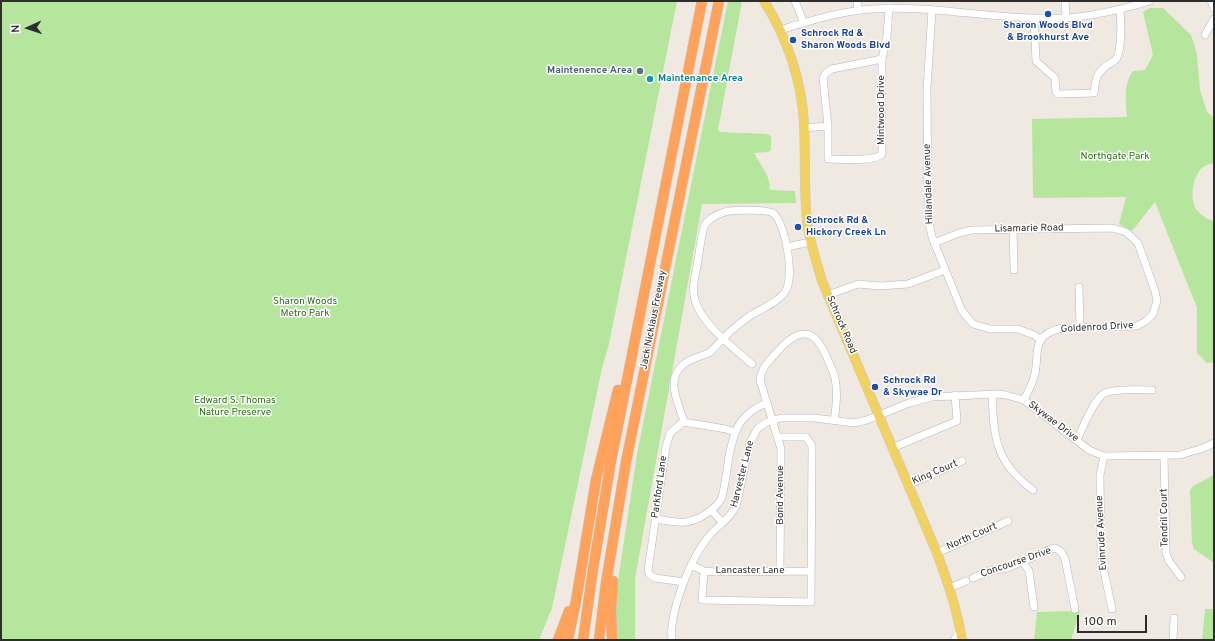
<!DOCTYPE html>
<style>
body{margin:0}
#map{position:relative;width:1215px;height:641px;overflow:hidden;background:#efe9e1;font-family:Overpass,sans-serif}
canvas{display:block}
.frame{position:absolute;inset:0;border:2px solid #2e2e2e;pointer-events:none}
.north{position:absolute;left:8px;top:8px;width:40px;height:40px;-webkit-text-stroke:3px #fff;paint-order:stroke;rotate:267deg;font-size:11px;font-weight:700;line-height:16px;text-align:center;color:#2e2e2e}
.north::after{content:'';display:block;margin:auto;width:14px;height:18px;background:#2e2e2e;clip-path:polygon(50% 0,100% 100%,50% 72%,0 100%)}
.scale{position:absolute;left:1077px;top:615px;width:70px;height:18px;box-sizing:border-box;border:2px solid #2e2e2e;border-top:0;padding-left:5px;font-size:12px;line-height:14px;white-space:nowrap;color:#2e2e2e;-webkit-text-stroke:3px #fff;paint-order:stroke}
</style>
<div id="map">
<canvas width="1215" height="641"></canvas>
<div class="frame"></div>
<div class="north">N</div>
<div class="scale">100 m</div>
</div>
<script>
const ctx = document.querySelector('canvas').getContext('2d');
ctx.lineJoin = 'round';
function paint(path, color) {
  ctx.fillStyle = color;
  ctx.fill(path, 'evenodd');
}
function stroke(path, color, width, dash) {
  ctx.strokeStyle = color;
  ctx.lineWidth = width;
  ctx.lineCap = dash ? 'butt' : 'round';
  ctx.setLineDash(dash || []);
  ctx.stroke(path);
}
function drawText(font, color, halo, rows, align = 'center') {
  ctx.font = font + ' Overpass,sans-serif';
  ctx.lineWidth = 3;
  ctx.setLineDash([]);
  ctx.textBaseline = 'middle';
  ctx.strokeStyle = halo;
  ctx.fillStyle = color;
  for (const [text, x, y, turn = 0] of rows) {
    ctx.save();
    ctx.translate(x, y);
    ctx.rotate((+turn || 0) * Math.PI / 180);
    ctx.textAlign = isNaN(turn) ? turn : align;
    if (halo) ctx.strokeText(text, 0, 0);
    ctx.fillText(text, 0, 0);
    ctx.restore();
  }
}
paint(new Path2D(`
 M1,1H677L609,344L602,368L552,608L539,640H1Z
 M728,1H742L718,130L720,132L766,134L771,136V150L768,152L754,153L767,175L770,185L769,187L771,190L795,191L796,203L702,204L635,579V640H615L617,588L637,454Z
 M1150,8H1163L1191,35L1197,54L1200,90L1207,112L1214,118V163C1211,164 1208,164 1205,166C1193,172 1189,198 1196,209C1201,216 1207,219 1214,221V362L1207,363L1197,353V308L1155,202L1132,231L1119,224L1126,197L1033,198L1032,119L1127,117C1126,100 1123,85 1133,71L1145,70L1153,55L1143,12Z
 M1214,475V563L1194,549L1192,543L1190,490L1193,486Z
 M1205,609H1214V640H1202Z
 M1080,611L1071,640H1034L1037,612Z`), '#b6e59e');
const minor = new Path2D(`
 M795,1L804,23
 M857,1L858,10
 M1065,1L1066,18
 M1211,1L1214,8
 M932,10L927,89L928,218L932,237L962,311L973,324L990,329H1018L1034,335L1041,340
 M1034,18L1036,61L1055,78L1056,92L1059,94L1094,93C1096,80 1095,75 1106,66C1109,64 1114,62 1116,59C1122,52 1121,19 1120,10
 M780,30C810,21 841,11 872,9C927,5 981,17 1036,18C1046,18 1057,19 1067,18C1095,16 1123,9 1150,1
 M1205,35L1214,19
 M882,59L832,69L826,73L823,78L828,126V159C841,159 874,162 882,154V59L887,36L889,8
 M804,128L828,126
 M1013,229L1014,270
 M934,243L959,233L972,230L1112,228L1126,232L1138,243L1155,291L1157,301L1153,314L1146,321L1137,326L1062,328C1028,336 1041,354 1034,377C1032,385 1027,393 1024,400
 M787,247L810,242
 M1079,287L1080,328
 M828,295L858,284L880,286L908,284L945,270
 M992,394C994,438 995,462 1033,490
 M684,422C679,403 664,380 684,364C690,359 701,356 709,353C719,344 727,333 738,325C743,321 748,317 753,314C764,307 777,303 785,292C795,278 786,225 774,214C770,209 736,210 729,211C721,212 710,218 705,224C701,235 700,248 698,260C696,273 691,287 695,300C701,323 734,349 752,364
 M1077,440C1082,429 1095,397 1105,393C1115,388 1140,390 1152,390
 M892,448L957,421L955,395
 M1104,456L1100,475L1101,557L1112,609
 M1164,456L1166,553L1169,561L1181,577
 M908,485L962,461
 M711,510L723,523
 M656,519C679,523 691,526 710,511C715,507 720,503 722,497C726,482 727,466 730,451C733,439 736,425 746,416C752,410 759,406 767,403
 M937,553L1008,521
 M1022,561L1029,571L1034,607
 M691,565L704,571L715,572L811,571
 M704,571L702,600L811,602L812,446L806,437H778
 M780,571L781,449L760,380C761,368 769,361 777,352C798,328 814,326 827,358C830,365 834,372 835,378C838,393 836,407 834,421
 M973,578L989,571L1007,568L1054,548C1060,549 1063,554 1065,559L1075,609
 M684,582L655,578L649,574L648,570L666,447L670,433L683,422L726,429L735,432
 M950,588L966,581
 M672,640C669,611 691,557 710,535C720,524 732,517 737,503L750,442L758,428L767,422L781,418H814L854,423L867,420L909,403L931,397L998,394L1006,395L1024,400L1089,450L1104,456L1180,455L1203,448L1214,443
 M954,640L961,630
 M1173,640L1174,618`);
const major = new Path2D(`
 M764,1C787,37 802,81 804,124C806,159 803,194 808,228C811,246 817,263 822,281L937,553C948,583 957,609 962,640`);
const highway = new Path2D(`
 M558,640L569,611
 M568,640L576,601L596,480L618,390
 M583,640L593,569L611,461L702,1
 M599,640L606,583L626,462L719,1
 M612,640L611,610L613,581`);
stroke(minor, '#b4b7c1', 8);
stroke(major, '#c9c9c9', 10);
stroke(highway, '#c9c9c9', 11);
stroke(minor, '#fff', 7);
stroke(major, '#f2d163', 9);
stroke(highway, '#ffa35c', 10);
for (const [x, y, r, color] of [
 [1048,14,4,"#1a4fb4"],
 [793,40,4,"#1a4fb4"],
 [640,71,4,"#5c6f8a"],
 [650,79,4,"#0f9aa8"],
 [798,227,4,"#1a4fb4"],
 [875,387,4,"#1a4fb4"]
]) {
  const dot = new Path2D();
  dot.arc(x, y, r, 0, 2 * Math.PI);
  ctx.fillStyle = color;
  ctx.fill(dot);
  stroke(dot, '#fff', 1.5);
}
drawText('bold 10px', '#164399', '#fff', [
 ["Sharon Woods Blvd",1048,26,"center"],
 ["& Brookhurst Ave",1048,38,"center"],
 ["Schrock Rd &",801,34],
 ["Sharon Woods Blvd",801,46],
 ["Schrock Rd &",806,221],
 ["Hickory Creek Ln",806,233],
 ["Schrock Rd",883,381],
 ["& Skywae Dr",883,393]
], 'left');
drawText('bold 10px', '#4e5e75', '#fff', [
 ["Maintenence Area",632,71]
], 'right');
drawText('bold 10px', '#0d838f', '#fff', [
 ["Maintenance Area",658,79]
], 'left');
drawText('10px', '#2e2e2e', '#fff', [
 ["Mintwood Drive",882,110,-90],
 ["Hillandale Avenue",929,184,-92],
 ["Lisamarie Road",1029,229,-1],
 ["Jack Nicklaus Freeway",654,320,-79],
 ["Schrock Road",841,325,67],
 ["Goldenrod Drive",1097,328,-3],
 ["Skywae Drive",1053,422,37],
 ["King Court",935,473,-23],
 ["Harvester Lane",743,474,-76],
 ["Parkford Lane",660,487,-82],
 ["Bond Avenue",781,495,-90],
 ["Tendril Court",1165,518,-91],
 ["Evinrude Avenue",1102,533,-93],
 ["North Court",972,537,-24],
 ["Concourse Drive",1016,563,-19],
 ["Lancaster Lane",750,571]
]);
drawText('10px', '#2c6e1b', '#fff', [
 ["Northgate Park",1115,157],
 ["Sharon Woods",305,302],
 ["Metro Park",305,314],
 ["Edward S. Thomas",235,401],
 ["Nature Preserve",235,413]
]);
</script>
